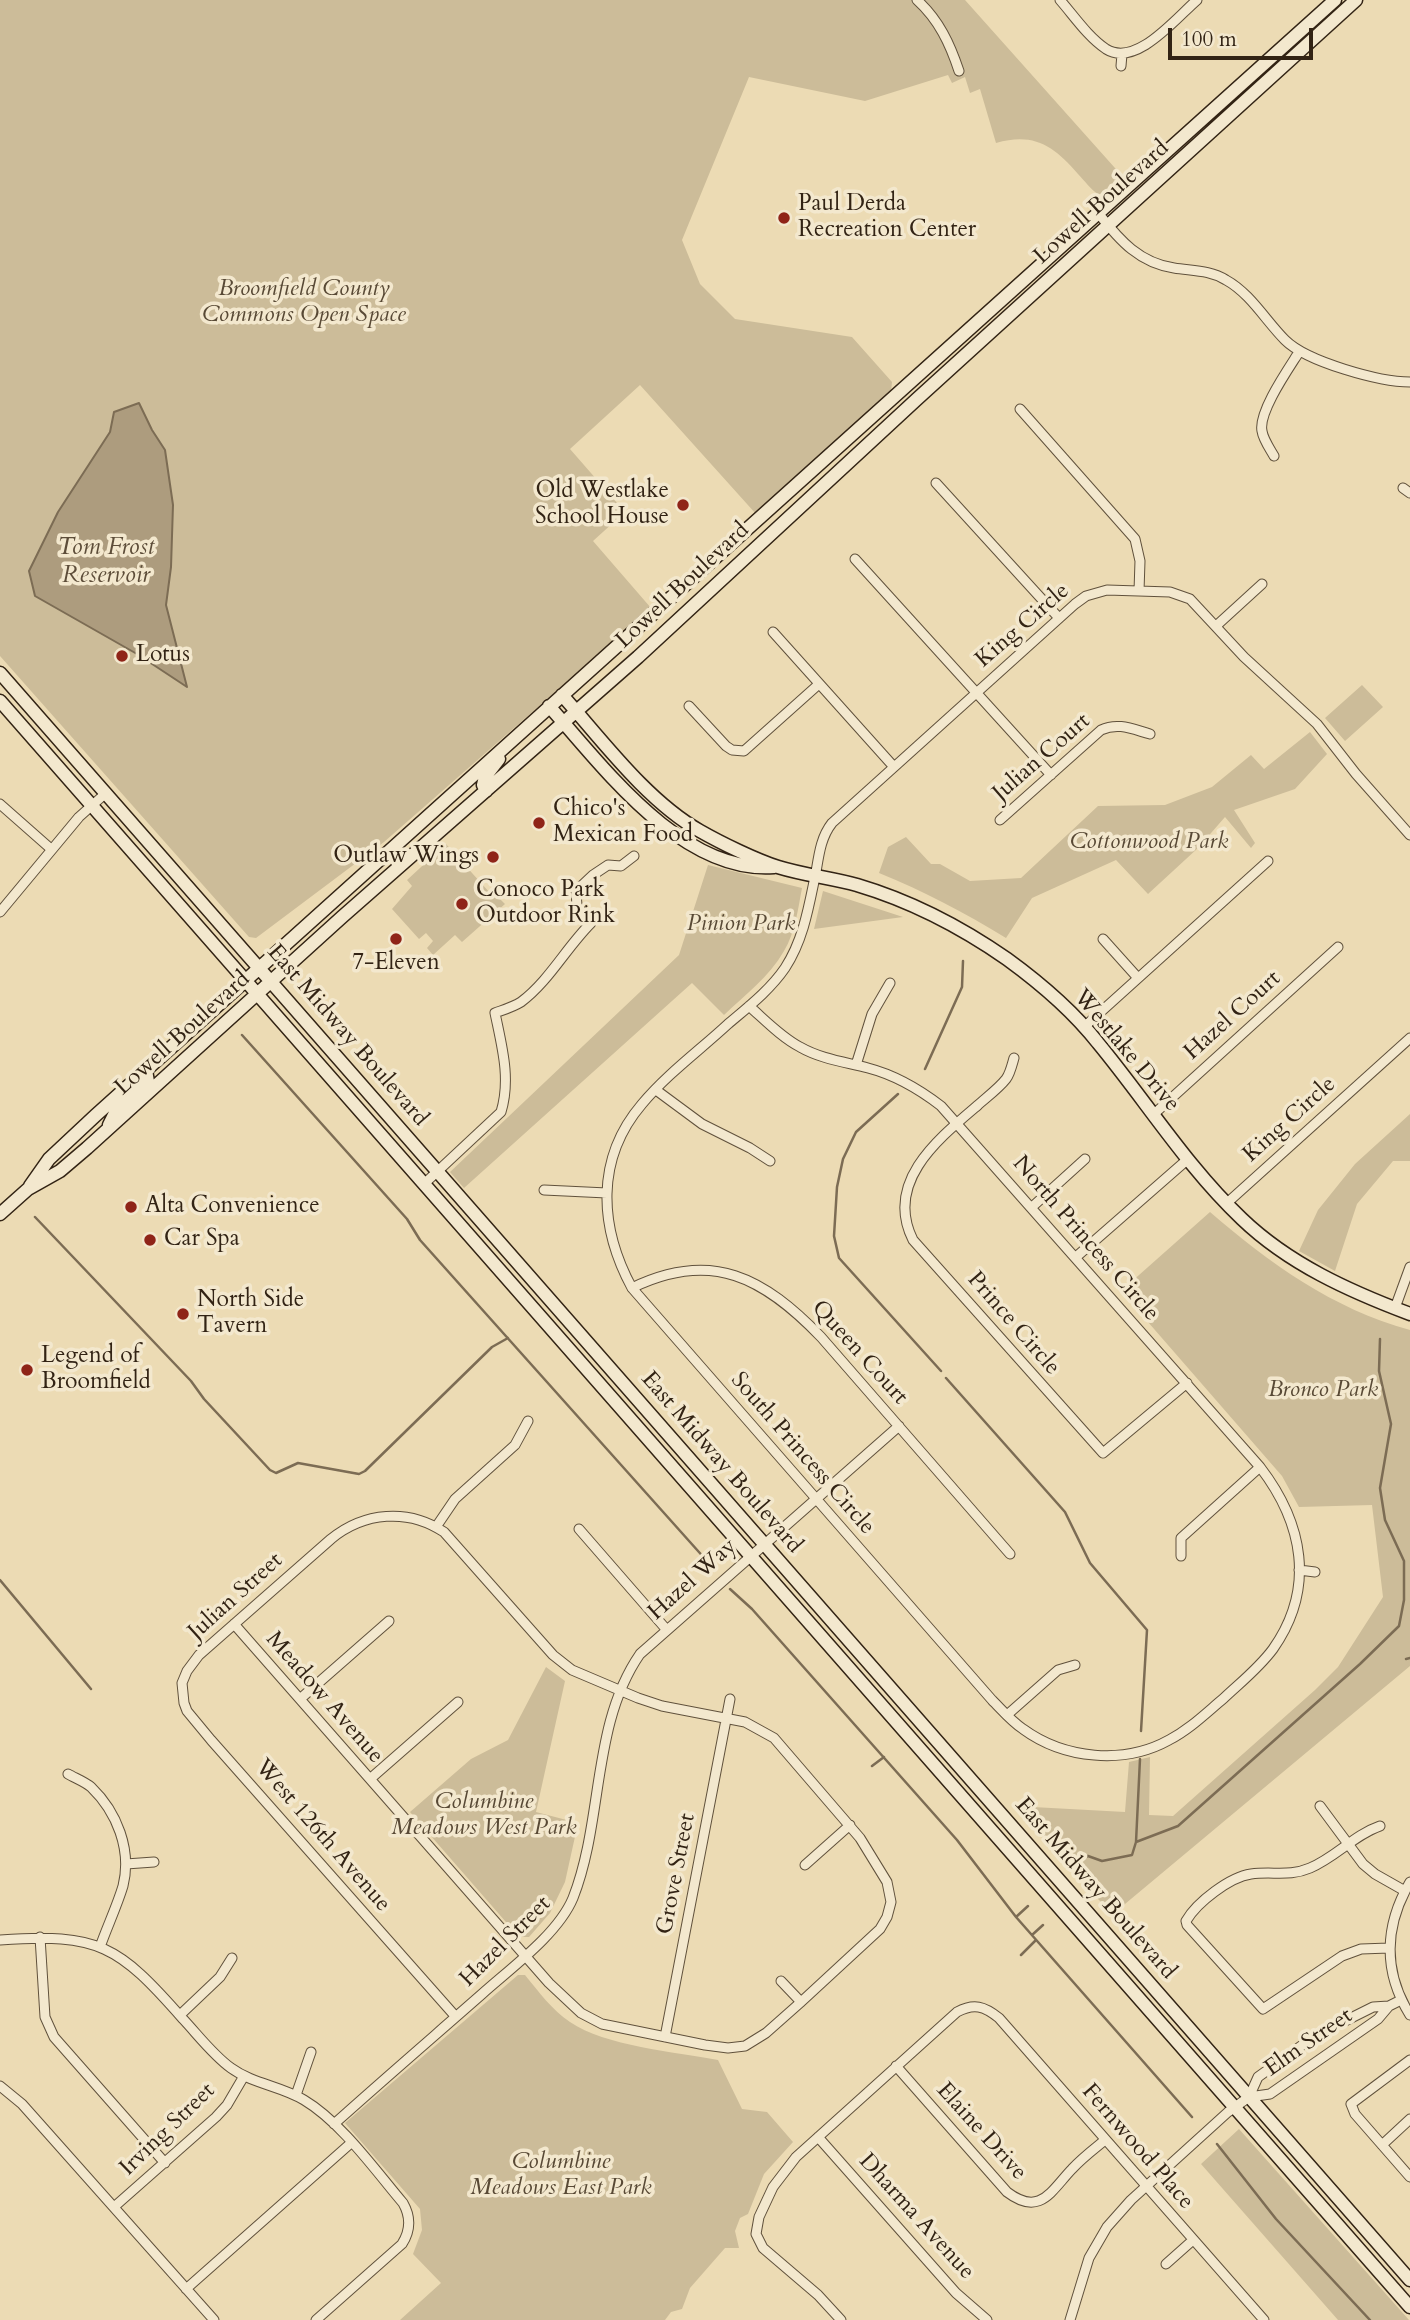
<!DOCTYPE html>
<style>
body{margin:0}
#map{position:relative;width:1410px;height:2320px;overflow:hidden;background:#ecdbb4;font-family:Cardo,serif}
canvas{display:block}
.scale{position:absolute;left:1168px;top:28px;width:145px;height:32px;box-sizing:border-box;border:4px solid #322314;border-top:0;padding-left:9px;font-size:21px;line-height:24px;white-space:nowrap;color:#322314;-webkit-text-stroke:5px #f3e8ce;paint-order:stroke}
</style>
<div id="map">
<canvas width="1410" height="2320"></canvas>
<div class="scale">100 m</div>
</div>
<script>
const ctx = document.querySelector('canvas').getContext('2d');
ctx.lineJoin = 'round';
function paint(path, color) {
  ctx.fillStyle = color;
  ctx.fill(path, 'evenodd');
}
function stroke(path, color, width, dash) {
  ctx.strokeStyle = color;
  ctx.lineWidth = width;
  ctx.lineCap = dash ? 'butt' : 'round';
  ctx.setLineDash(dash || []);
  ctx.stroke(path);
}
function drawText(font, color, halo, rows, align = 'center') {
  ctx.font = font + ' Cardo,serif';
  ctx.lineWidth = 7;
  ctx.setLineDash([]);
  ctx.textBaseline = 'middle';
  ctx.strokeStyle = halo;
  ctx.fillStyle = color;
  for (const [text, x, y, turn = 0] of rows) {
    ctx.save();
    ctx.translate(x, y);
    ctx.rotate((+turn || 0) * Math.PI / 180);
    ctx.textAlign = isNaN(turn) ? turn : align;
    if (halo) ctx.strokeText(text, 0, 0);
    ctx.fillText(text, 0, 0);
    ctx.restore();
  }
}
paint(new Path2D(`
 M0,0H965L1123,177L1104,194H1098C1090,189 1085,181 1078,174C1054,146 1034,132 996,143L980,89L970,93L965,77L952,83L948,75L865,101L749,77L682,240L700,284L735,319L852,337L892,382L891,392L756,514L640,385L570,449L625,512L593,541L651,608L384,842L256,938L249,937L0,656Z
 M1362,685L1383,707L1345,741L1325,718Z
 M1310,732L1327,754L1295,789L1234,810L1255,843L1251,848L1225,817L1198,848L1148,894L1116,860L1032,898L1006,938C965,913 924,891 879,873L888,847L906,837L931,864H940L970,881L1021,878L1098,806L1165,805L1212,787L1251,755L1264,769Z
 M446,844L490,893L493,892L505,904L462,942L455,935L433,955L427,948L433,941L426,933L419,939L392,909L412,886L407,880Z
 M708,865L802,888C798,909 795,933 784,951C769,977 745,995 724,1015L692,983L464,1188L450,1172L679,955Z
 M823,891L903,917L814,929Z
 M1410,1114V1161H1393L1357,1204L1335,1271L1299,1251L1318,1210L1355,1164Z
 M1210,1212C1269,1263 1333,1309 1410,1330V1666L1113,1914L1084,1885L1014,1806L1125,1812L1129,1762L1150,1757L1149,1815L1173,1816L1315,1690L1338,1667L1383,1597L1372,1505L1299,1507L1282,1476L1121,1291Z
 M546,1667L565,1681L536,1812L578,1823L565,1882L550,1913L529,1937H519L410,1812L471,1759L508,1740Z
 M518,1975H525C539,1992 552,2010 570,2022C605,2046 675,2052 718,2060L742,2109L767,2112L793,2142L764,2174L748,2214L740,2218L735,2231L739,2248H725L690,2288L682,2309L671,2312L665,2320H400L441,2283L413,2254L422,2230L420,2209L345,2123Z
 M1239,2129L1409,2320H1338L1201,2164Z`), '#ccbc99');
const water = new Path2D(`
 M139,403L152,430L165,450L173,505L171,567L166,605L187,687L137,654L35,596L29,571L58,512L110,432L114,412Z`);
paint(water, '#ad9c7e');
stroke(water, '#7c6c54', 2);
stroke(new Path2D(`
 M242,1035L407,1219L420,1240L715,1570
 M925,1069L962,987L963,961
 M898,1094L856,1132L843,1159L837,1187L834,1236L839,1258L941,1371
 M35,1217L191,1381L204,1399L270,1470L276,1473L298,1463L359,1474L365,1471L492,1347L508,1338
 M946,1378L1065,1512L1090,1563L1147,1630L1141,1731
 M0,1580L91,1689
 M730,1589L752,1609L957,1840L1016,1917L1192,2117
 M1406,1659L1410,1658
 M872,1766L884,1757
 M1136,1842L1178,1826L1360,1664L1399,1626L1404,1600V1561L1385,1520L1380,1488L1391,1424L1379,1371L1380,1339
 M1075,1862L1088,1856L1102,1861L1132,1855L1136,1842L1140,1759
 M1016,1917L1028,1906
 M1032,1935L1043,1925
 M1021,1955L1036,1940
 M1217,2144L1276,2219L1370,2320`), '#7c6c54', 2.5);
const street = new Path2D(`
 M917,0C939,20 950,44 959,71
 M1060,0C1074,16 1088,37 1106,49C1136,68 1176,18 1197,0
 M1121,66L1122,54
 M1099,214C1120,241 1140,263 1174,268C1192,271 1210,270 1226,280C1250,293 1266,321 1285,340C1307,362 1380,382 1410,382
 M1020,409L1135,539L1140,561L1139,591
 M1274,456C1270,449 1263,439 1262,431C1258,412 1289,368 1299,352
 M936,483L1059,618
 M1403,488L1410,493
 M855,559L1051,775
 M1216,626L1262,584
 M773,632L894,767
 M689,706L726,746L732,750L744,751L819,684
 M0,804L51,849
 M1000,820L1101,730C1118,722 1132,729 1150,734
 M0,912L79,817L106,793
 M1103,939L1138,978
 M749,1006C765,1020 781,1037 800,1047C821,1059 845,1062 868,1068C895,1075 919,1089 941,1106L1260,1467C1303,1523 1316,1588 1273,1649C1259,1668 1241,1682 1224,1698C1206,1713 1190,1729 1169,1740C1124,1765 1064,1759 1023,1729C1011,1721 1002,1710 992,1700L632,1288C599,1227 595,1159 642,1104C667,1074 700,1050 728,1024C748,1007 770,990 785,968C804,939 809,905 816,872C819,854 821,837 832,823L1075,604L1086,596L1107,590L1170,592L1190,599L1244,657L1317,724L1356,774L1410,835
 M1084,1027L1268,861
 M1014,1058C1012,1065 1010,1074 1006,1079C999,1088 987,1097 978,1105C938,1139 884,1182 913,1240L1103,1453L1187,1383
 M856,1065L872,1014L890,983
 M656,1090L702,1124L750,1148L770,1161
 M1154,1114L1338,947
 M425,1183L501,1112C511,1079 502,1047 495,1013C503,1010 513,1007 521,1002C549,981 566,948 591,923L577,906L576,891L593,875L608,865L621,866L634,856
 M544,1190L607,1193
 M1227,1203L1410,1038
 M1032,1207L1085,1159
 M1076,1257L1188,1159
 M632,1288C712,1249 764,1278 821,1337L1010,1554
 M1395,1308L1410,1267
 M436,1527L455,1499L515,1445L528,1421
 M579,1529L666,1629
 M1181,1556V1538L1260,1467
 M1299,1570L1315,1572
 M234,1624L549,1983L581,2013L602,2024L705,2045L728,2048L745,2046L766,2033L801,2002L880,1929L887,1917L891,1902L887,1882L860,1838L774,1738L745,1722L662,1706L638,1698L572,1670L553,1655L444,1532C408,1508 364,1512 331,1539L199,1655L187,1671L182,1683L184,1703L187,1711L211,1740L456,2017
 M300,1699L389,1621
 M1007,1715L1058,1670L1075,1665
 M68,1774C75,1778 85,1782 91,1787C117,1812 132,1850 123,1886C117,1906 107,1927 100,1947
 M370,1779L458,1702
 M1320,1806L1363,1864L1375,1874L1405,1891
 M1380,1826C1354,1835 1336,1857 1310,1868C1289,1877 1273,1871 1251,1874C1230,1877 1197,1902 1186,1921L1187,1925L1263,2009L1342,1956L1361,1949L1389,1948
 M126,1864L154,1862
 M805,1865L850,1825
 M1410,1882C1384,1926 1383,1972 1410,2015
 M40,1937L45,2017L54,2037L165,2163
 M0,1940C99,1933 118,1945 183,2019C198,2035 213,2055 231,2068C253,2084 281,2086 304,2100C341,2122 375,2170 403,2203C411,2217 411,2230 402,2244L316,2320
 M781,1981L801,2002
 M180,2015L220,1977L232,1958
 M665,2037L730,1699
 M1410,2060L1351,2104L1355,2114L1410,2177
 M896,2066L1007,2192C1040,2217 1051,2191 1072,2169C1082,2158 1094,2149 1105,2140
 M0,2086L22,2104L214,2320
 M296,2095L311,2052
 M1249,2097L1258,2077L1315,2036L1373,2007L1389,2006L1401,2000
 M1249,2097L1270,2094L1378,2019L1389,2006
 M334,2124C383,2080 433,2037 482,1994C511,1968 558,1934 573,1898C604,1819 591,1725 640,1654L899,1426
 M818,2137L956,2293L987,2320
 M1382,2145L1410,2119
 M114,2207L216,2117L227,2105L244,2076
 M756,2234L759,2217L773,2187L796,2157L957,2012C974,2003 984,2006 999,2018L1264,2320
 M756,2234L763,2248L818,2295L841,2320
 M1166,2264L1193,2240
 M186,2289L351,2143
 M1070,2320L1089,2258L1107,2227L1131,2200L1228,2112L1249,2097`);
const secondary = new Path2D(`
 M0,673L1410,2280
 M562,695C602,740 647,801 700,831C721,843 756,860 778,867C804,875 831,878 857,885C911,901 961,927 1007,959C1040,983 1073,1011 1098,1043C1146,1101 1187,1167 1242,1219C1289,1264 1349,1291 1410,1314
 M0,701L1410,2307
 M549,706C604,768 682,874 774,867
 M486,791L483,785L485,777L499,759
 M109,1125L117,1109L148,1082L146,1070
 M30,1186L49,1159L96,1115C510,744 922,371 1335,0
 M0,1214L28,1189L60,1171L87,1148L342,917L638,657L917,399L1356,0`);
stroke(street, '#60513c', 11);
stroke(secondary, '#322314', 15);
stroke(street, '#f3e8ce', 9);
stroke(secondary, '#f3e8ce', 12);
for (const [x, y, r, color] of [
 [784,218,7,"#8f2418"],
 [683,505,7,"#8f2418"],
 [122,656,7,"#8f2418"],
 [539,823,7,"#8f2418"],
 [493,857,7,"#8f2418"],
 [462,904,7,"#8f2418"],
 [396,939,7,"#8f2418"],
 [131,1207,7,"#8f2418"],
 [150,1240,7,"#8f2418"],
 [183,1314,7,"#8f2418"],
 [27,1370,7,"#8f2418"]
]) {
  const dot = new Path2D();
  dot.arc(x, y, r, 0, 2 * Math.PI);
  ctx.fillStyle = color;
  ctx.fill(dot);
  stroke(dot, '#f3e8ce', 2.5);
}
drawText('23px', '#322314', '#f3e8ce', [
 ["Lowell Boulevard",1102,203,-42],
 ["Lowell Boulevard",683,586,-43],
 ["King Circle",1023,626,-41],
 ["Julian Court",1042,758,-41],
 ["Hazel Court",1233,1016,-42],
 ["Lowell Boulevard",183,1034,-42],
 ["East Midway Boulevard",347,1036,49],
 ["Westlake Drive",1126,1051,50],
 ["King Circle",1290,1120,-42],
 ["North Princess Circle",1085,1239,49],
 ["Prince Circle",1013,1324,49],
 ["Queen Court",859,1353,48],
 ["South Princess Circle",802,1454,49],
 ["East Midway Boulevard",721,1463,49],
 ["Hazel Way",693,1580,-42],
 ["Julian Street",236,1597,-42],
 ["Meadow Avenue",324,1698,49],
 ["West 126th Avenue",322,1836,49],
 ["Grove Street",677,1874,-79],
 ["East Midway Boulevard",1095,1889,49],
 ["Hazel Street",506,1942,-45],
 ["Elm Street",1309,2043,-35],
 ["Irving Street",168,2130,-44],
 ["Elaine Drive",981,2132,48],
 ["Fernwood Place",1137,2147,49],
 ["Dharma Avenue",916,2217,48]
]);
drawText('23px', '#322314', '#f3e8ce', [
 ["Paul Derda",798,205],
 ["Recreation Center",798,231],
 ["Old Westlake",669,492,"right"],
 ["School House",669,518,"right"],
 ["Lotus",136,656],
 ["Chico's",553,810],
 ["Mexican Food",553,836],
 ["Outlaw Wings",479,857,"right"],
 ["Conoco Park",476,891],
 ["Outdoor Rink",476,917],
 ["7-Eleven",396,964,"center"],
 ["Alta Convenience",145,1207],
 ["Car Spa",164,1240],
 ["North Side",197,1301],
 ["Tavern",197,1327],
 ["Legend of",41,1357],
 ["Broomfield",41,1383]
], 'left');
drawText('italic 23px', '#584935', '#f3e8ce', [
 ["Broomfield County",304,290],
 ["Commons Open Space",304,316],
 ["Cottonwood Park",1149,843],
 ["Pinion Park",741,925],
 ["Bronco Park",1323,1391],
 ["Columbine",484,1803],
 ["Meadows West Park",484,1829],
 ["Columbine",561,2163],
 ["Meadows East Park",561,2189]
]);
drawText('italic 24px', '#5d4d39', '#f3e8ce', [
 ["Tom Frost",106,548],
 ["Reservoir",106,576]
]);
</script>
